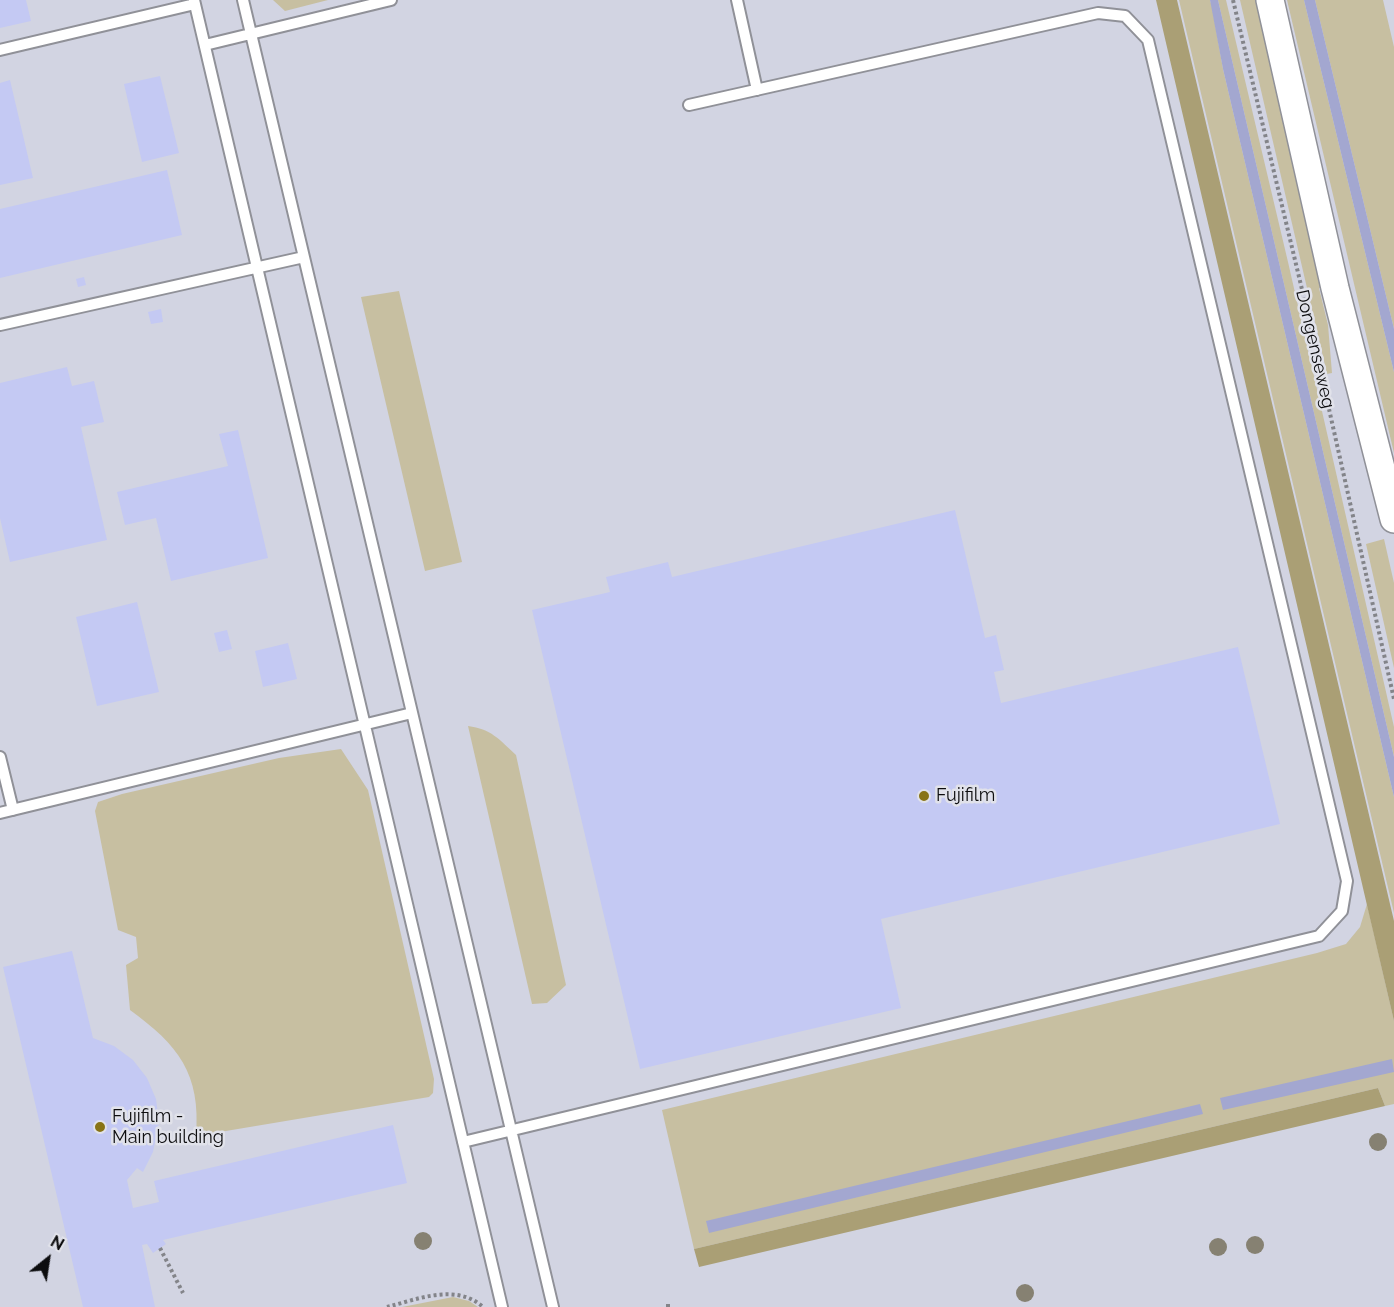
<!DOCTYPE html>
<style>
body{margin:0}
#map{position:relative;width:1394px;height:1307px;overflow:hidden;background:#e1e2ea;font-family:Raleway,sans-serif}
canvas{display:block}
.north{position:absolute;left:18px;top:1229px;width:60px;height:60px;-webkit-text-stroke:4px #e1e2ea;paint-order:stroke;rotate:30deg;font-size:16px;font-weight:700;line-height:24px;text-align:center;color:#0d0d0f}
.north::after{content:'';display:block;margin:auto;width:21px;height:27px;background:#0d0d0f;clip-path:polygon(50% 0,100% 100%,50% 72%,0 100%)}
</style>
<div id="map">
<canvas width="1394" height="1307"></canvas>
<div class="north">N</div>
</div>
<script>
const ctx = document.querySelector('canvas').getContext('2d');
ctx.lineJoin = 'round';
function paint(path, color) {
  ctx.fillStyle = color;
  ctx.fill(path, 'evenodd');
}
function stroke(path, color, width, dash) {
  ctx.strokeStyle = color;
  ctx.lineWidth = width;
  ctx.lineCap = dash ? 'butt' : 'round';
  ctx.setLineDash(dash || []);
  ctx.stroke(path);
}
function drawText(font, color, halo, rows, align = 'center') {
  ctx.font = font + ' Raleway,sans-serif';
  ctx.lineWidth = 5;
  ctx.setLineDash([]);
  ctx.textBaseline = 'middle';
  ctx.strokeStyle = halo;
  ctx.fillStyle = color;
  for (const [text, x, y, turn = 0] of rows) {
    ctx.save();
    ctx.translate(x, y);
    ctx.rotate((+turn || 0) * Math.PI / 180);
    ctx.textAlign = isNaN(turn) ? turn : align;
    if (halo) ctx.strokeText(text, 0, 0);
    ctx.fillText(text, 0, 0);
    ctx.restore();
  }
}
paint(new Path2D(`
 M0,0H1394V1307H0Z`), '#d2d4e2');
paint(new Path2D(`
 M273,0H328L285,11Z
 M1179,0H1210L1212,7L1223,69L1394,797V913Z
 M1218,0H1226L1288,262L1394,727V757Z
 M1240,0H1256L1324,286L1319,288L1328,325L1332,373L1327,374Z
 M1287,0H1304L1394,372V453Z
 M1315,0H1383L1394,47V329Z
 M399,291L462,562L425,571L361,297Z
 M1384,539L1394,583V668L1366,544Z
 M468,726C491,729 499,739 516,755L566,985L547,1003L532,1004Z
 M341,749L368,790L434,1079L433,1093L429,1097L196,1136C201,1073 178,1045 130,1010L126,965L138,958L136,937L118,930L95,811L98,802L122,794L279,758Z
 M1367,904L1394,1021V1104L1385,1106L1378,1088L694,1249L662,1110L1317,953L1346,944L1360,927Z
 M453,1297L469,1301L478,1307H402Z`), '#c7bfa1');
paint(new Path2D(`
 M1156,0H1177L1394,921V1021Z
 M1378,1088L1385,1106L699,1267L694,1249Z`), '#aa9f75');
paint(new Path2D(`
 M1210,0H1218L1394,757V797L1223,69Z
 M1304,0H1315L1394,329V372Z
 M1392,1059L1394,1072L1223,1110L1220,1098Z
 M1200,1104L1203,1114L709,1233L706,1221Z`), '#a3a7d0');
paint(new Path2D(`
 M0,0H26L31,21L0,28Z
 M160,76L179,153L142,162L124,84Z
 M10,80L33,178L0,185V83Z
 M167,170L182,235L0,278V209Z
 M84,277L86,285L78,287L76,279Z
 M161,309L163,322L151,324L148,312Z
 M67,367L72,386L94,381L104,422L81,427L107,540L10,562L0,518V383Z
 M238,430L268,558L171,581L156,518L125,525L117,492L228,466L219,434Z
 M955,510L985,638L996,635L1004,670L994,672L1001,703L1238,647L1280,824L881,919L901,1008L640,1069L532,610L610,592L606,577L668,562L672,577Z
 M137,602L159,692L97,706L76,617Z
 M227,630L232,649L219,652L214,633Z
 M288,643L297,679L263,687L255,651Z
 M72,951L93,1038L114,1046L133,1060L147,1078L156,1099L159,1122L153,1152L143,1172L137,1168L127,1180L133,1208L159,1202L154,1181L393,1125L407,1183L163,1240L166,1244L153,1253L147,1244L142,1245L155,1307H83L3,967Z`), '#c4c9f3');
const service = new Path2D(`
 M194,0L502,1307
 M243,0L553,1307
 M737,0L757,90
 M205,45L391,0
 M0,50L195,4
 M0,325L304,257
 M0,757L13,810
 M0,813L412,713
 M463,1142L1319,936L1342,911L1347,881L1148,40L1125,16L1098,13L689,105`);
const tertiary = new Path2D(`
 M1270,0L1335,288L1394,519`);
stroke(service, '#909198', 14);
stroke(tertiary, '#909198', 30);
stroke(new Path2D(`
 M1233,0L1305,302L1394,699
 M160,1248L183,1293
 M668,1304V1307
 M387,1307C418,1299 456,1283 483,1307`), '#838489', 4, [3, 3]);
stroke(service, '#fff', 10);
stroke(tertiary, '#fff', 27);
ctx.fillStyle = '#868172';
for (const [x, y] of [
 [1378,1142],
 [423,1241],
 [1255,1245],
 [1218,1247],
 [1025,1293]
]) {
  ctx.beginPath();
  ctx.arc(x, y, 9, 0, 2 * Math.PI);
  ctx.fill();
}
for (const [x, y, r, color] of [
 [924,796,6,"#887315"],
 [100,1127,6,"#887315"]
]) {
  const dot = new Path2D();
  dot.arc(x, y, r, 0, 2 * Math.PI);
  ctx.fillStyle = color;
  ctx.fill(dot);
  stroke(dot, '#e1e2ea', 2);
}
drawText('18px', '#0d0d0f', '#e1e2ea', [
 ["Dongenseweg",1315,349,77]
]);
drawText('18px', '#0d0d0f', '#e1e2ea', [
 ["Fujifilm",936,796],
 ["Fujifilm -",112,1117],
 ["Main building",112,1138]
], 'left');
</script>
